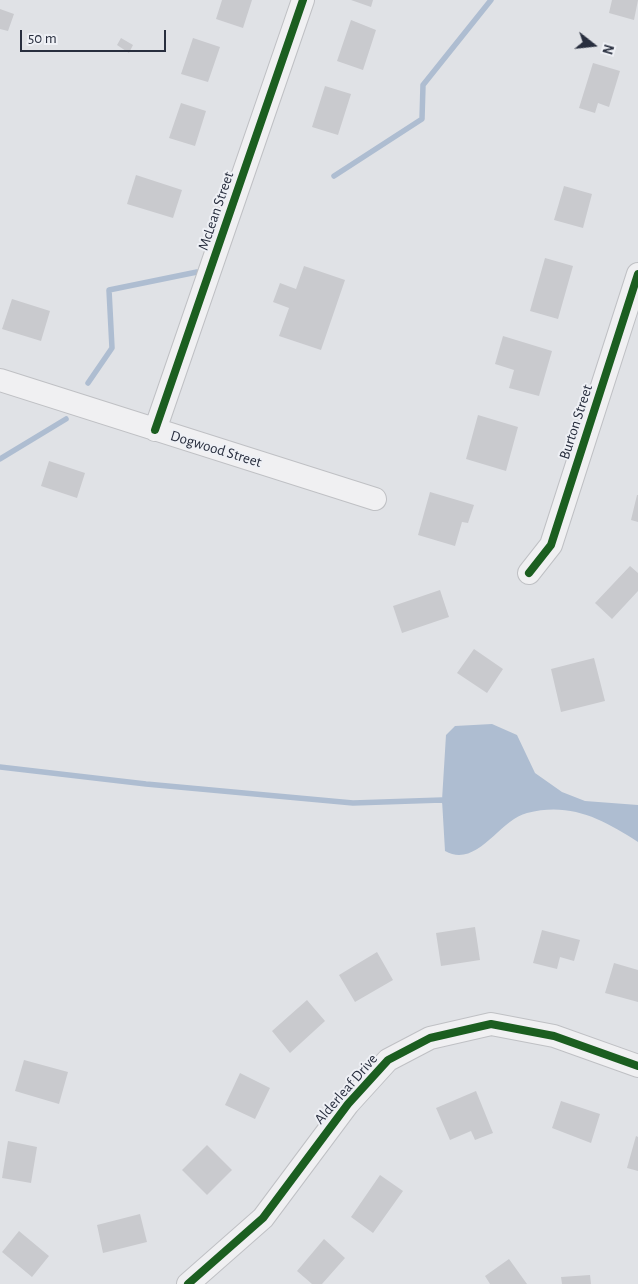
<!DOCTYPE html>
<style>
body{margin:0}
#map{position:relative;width:638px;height:1284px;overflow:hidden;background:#e0e2e6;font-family:"Alegreya Sans",sans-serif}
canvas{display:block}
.north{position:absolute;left:568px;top:20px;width:50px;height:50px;-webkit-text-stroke:4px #eef0f5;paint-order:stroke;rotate:106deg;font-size:14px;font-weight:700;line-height:20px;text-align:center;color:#282e3e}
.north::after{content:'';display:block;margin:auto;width:18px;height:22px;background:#282e3e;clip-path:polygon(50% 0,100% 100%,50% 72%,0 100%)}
.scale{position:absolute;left:20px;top:30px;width:146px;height:22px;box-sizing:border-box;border:2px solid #282e3e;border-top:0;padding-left:6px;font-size:15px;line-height:18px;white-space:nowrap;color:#282e3e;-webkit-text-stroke:4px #eef0f5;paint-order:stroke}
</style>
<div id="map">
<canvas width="638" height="1284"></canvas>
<div class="north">N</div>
<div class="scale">50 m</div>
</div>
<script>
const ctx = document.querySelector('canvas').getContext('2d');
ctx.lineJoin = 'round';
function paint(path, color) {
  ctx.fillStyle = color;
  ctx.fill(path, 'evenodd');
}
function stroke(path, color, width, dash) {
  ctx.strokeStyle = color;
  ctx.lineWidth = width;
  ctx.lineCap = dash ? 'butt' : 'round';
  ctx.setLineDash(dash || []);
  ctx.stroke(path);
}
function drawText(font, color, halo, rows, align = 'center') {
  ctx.font = font + ' "Alegreya Sans",sans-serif';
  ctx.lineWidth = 4;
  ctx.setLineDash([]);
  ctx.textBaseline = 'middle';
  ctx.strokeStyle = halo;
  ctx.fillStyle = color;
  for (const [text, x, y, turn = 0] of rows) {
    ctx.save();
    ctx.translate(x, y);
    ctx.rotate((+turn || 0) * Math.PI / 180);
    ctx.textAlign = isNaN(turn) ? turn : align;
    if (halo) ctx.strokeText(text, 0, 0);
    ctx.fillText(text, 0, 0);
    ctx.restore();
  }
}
paint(new Path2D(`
 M492,724L517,735L535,773L562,792L585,801L638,805V842C602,819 571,802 527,813C499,820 477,869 445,851L442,800L446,735L455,726Z`), '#aebdd1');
stroke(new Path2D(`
 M334,176L422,119L423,85L491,0
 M88,383L112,348L109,290L197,272
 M0,459L66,419
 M0,767L146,784L353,803L442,800L447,803`), '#aebdd1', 5.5);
paint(new Path2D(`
 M222,0H252L243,28L216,19Z
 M351,0H373L371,7Z
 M612,0H638L634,20L609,13Z
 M0,9L14,14L8,31L0,29Z
 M351,20L376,30L363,70L337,61Z
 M121,38L133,45L129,53L117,45Z
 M193,38L220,47L208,82L181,74Z
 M593,63L620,71L609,107L598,103L595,113L579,108Z
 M325,86L351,94L338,135L312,127Z
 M181,103L206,111L195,146L169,138Z
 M136,175L182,190L173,218L127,204Z
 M564,186L592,194L583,228L554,220Z
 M545,258L573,266L558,319L530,311Z
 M304,266L345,280L321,350L279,336L289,308L273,302L280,283L296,289Z
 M12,299L50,311L41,341L2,329Z
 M503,336L552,351L539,396L509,388L514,370L495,364Z
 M478,415L518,427L506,471L466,459Z
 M49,461L85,473L77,498L41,486Z
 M430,492L474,505L468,523L462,522L455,546L418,535Z
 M637,495H638V522L631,520Z
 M630,566L638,573V591L612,619L595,603Z
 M440,590L449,617L402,633L393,606Z
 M474,649L503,669L487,693L457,673Z
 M594,658L605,701L561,712L551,669Z
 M475,927L480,960L441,966L436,933Z
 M542,930L580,940L574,961L560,957L557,969L533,963Z
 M377,952L393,980L355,1002L339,975Z
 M614,963L638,970V1002L605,993Z
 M307,1000L325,1021L290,1053L272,1031Z
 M24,1060L68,1072L59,1104L15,1091Z
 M240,1073L270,1088L255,1119L225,1105Z
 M476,1091L493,1133L475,1140L471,1131L450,1140L436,1108Z
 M561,1101L600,1114L591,1143L552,1128Z
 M636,1136L638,1137V1171L627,1168Z
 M8,1141L37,1147L31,1183L2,1178Z
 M207,1145L232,1170L207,1195L182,1170Z
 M380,1175L403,1191L373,1233L351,1217Z
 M140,1214L147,1242L103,1253L97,1225Z
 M19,1231L49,1256L32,1277L2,1252Z
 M324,1239L345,1258L322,1284H312L297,1271Z
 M509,1259L527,1284H490L485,1276Z
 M590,1275L591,1284H562L561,1277Z`), '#c9cace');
const minor = new Path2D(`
 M0,380L375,499
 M155,430L303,0
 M529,573L551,545L638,274
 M188,1284L263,1218L348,1104L388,1060L430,1038L491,1024L554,1036L638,1066`);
stroke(minor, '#bfc0c4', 24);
stroke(minor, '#f0f0f2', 22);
stroke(new Path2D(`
 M155,430L303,0
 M529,573L551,545L638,274
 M188,1284L263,1218L348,1104L388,1060L430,1038L491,1024L554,1036L638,1066`), '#1b5e20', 8);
drawText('15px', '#282e3e', '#eef0f5', [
 ["McLean Street",216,211,-71],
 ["Burton Street",576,422,-72],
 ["Dogwood Street",216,449,17],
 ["Alderleaf Drive",346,1089,-49]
]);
</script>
